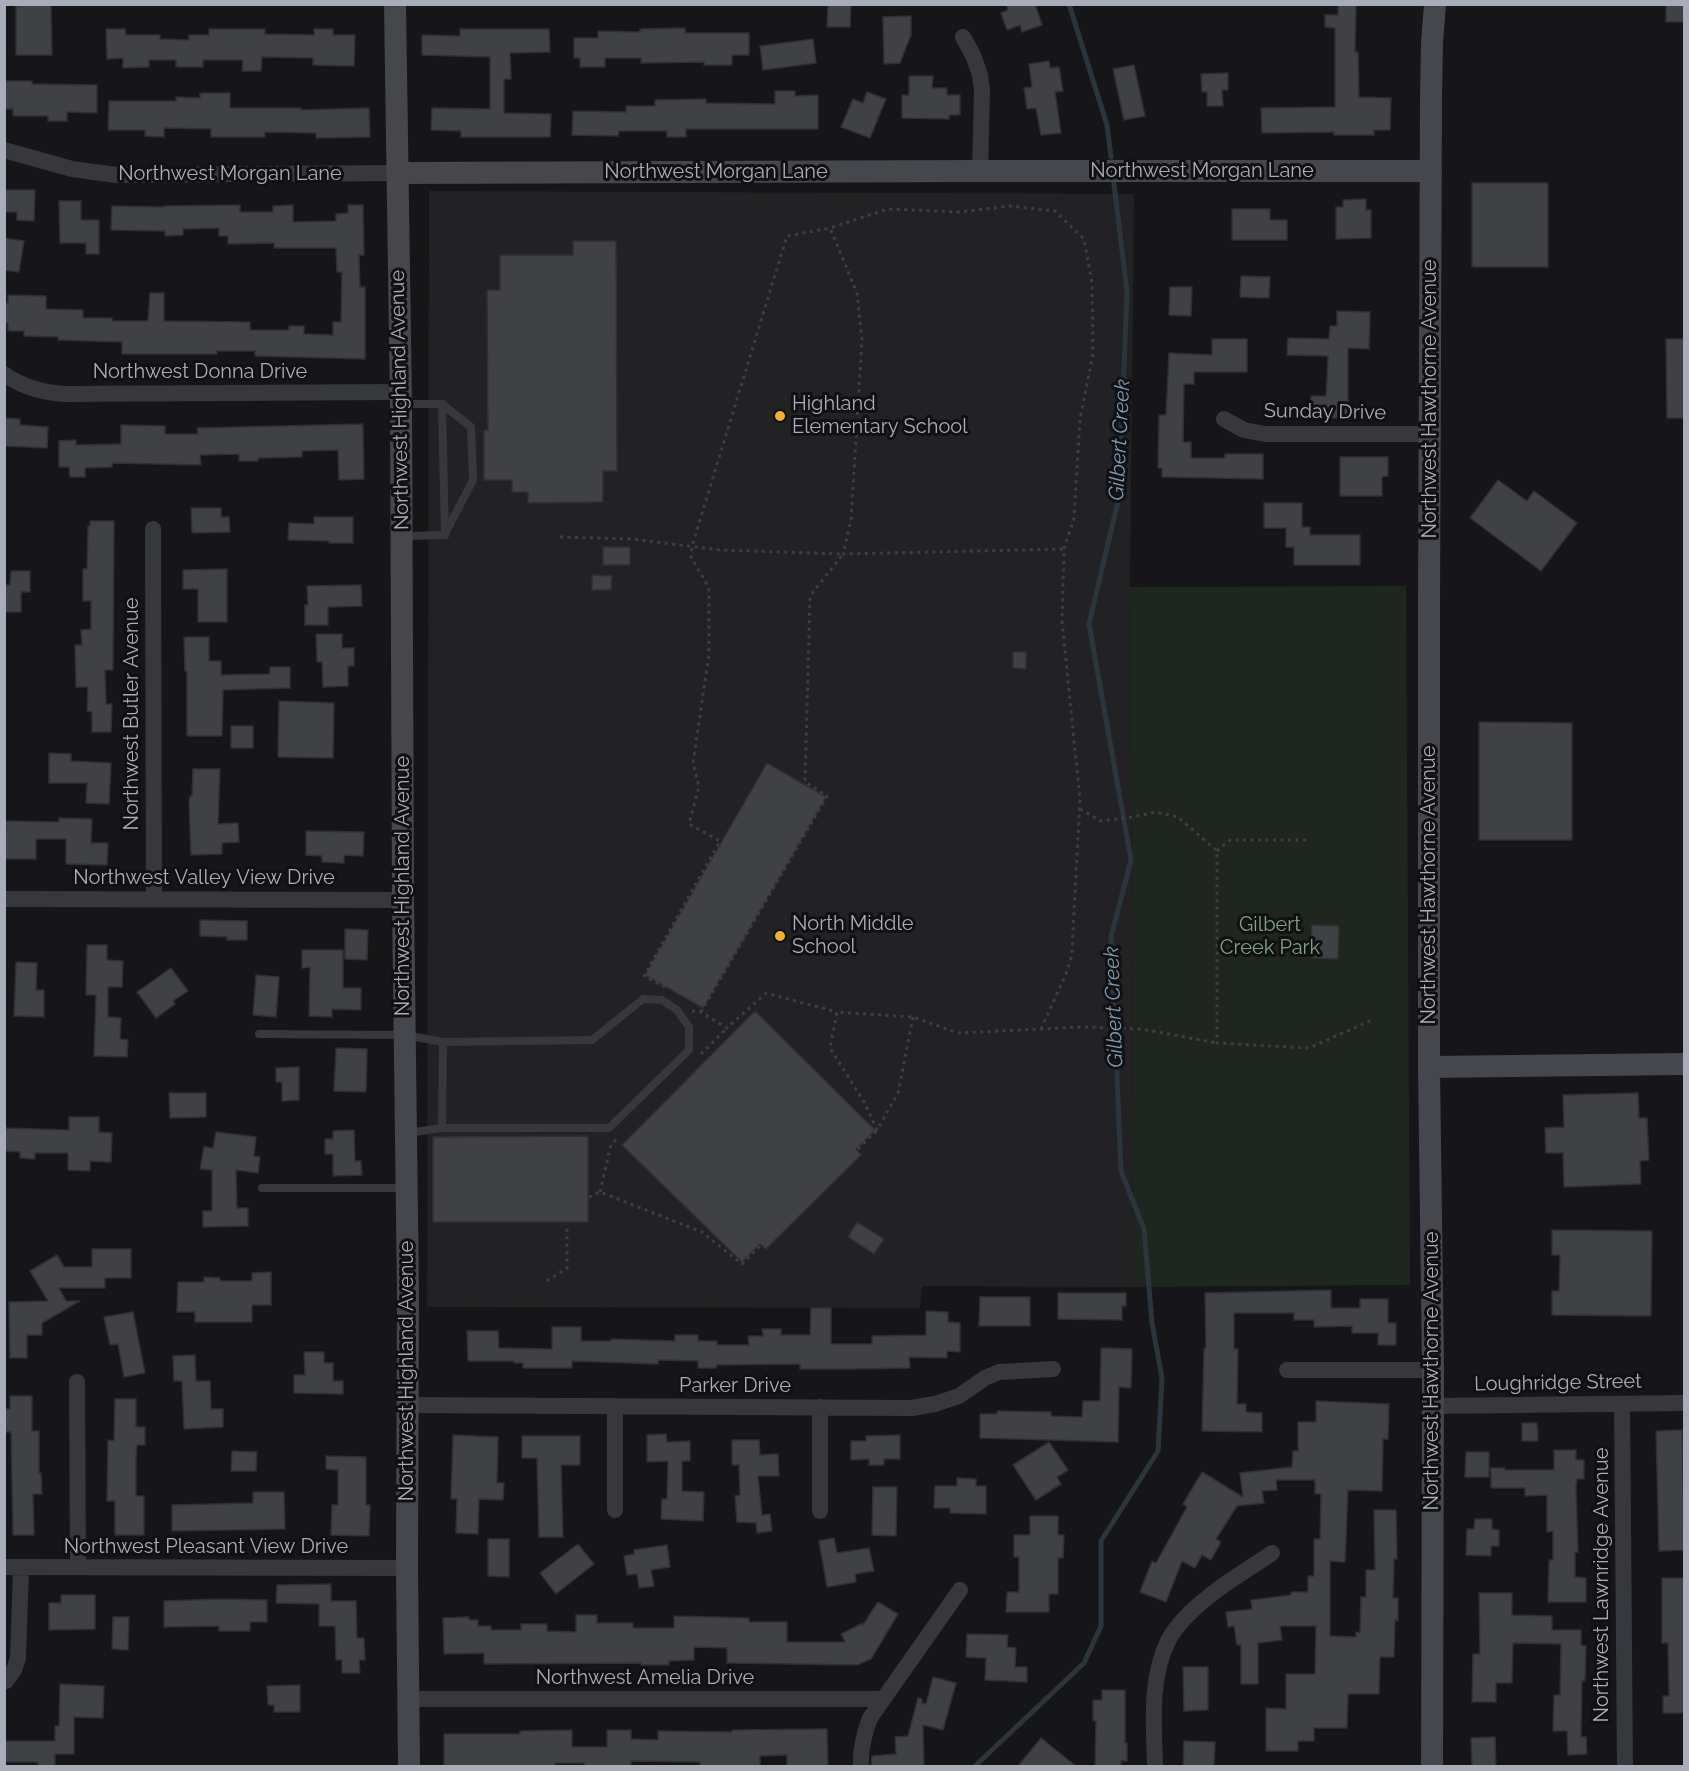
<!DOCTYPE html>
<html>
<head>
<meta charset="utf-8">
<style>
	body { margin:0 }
	#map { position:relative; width:1689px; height:1771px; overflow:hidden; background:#161618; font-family:Raleway,sans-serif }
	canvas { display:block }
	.frame { position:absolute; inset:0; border:6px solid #a8adb8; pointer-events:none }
</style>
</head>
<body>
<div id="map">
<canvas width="1689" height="1771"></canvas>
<div class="frame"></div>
</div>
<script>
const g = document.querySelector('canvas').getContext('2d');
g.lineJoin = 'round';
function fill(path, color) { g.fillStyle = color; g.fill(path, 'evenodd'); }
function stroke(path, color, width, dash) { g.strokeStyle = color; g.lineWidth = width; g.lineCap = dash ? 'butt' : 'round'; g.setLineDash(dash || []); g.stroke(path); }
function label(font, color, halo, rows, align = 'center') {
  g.font = font + ' Raleway,sans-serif'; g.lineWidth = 6; g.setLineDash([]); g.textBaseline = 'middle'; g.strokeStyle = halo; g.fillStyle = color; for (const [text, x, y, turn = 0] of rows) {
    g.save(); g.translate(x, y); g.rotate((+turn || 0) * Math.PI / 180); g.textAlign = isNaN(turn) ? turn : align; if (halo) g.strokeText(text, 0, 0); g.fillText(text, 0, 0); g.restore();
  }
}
fill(new Path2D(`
	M429 191 1134 194 1130 587 1134 1287 922 1286 920 1308 427 1307Z`), '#222225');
fill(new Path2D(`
	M1406 586 1410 1285 1134 1287 1130 587Z`), '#1e261f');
stroke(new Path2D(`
	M1069 4 1107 125 1111 157
	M975 1766 1084 1663 1101 1626V1541L1158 1451 1162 1378 1152 1323 1144 1229 1121 1171 1111 937 1131 860 1089 624 1119 497 1127 291 1114 184`), '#2c353c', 5);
const building = new Path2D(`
	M16 4H51L52 55H16Z
	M828 4H851L850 27H827Z
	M1006 4H1035L1042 25 1022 32 1020 25 1007 30 1001 13 1008 10Z
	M1338 4H1356L1355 52H1358L1359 97 1391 98 1390 130H1374V135H1334V132L1262 133 1261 108 1335 107V28L1325 27V15H1338Z
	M1666 4H1684V22H1666Z
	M911 16V35L900 63 884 64 883 17Z
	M685 28V33H749V55H732V65H704V62L641 63V58H605V67H580V58H574V38H598V31L640 32V29Z
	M106 29H125L126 35H160V39L189 40V35H209V29H265V34L314 35V29H333V35H355L354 66 313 65V58L262 57 261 71H242L243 60H203V67H176V60H149V67L123 68V58L107 59Z
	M460 29H549L550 52 510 53 511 79H504V113L551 114 550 137H461V131L431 130 432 108 490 109V57L422 55V35L460 36Z
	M813 39 816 63 763 70 760 46Z
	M1049 61 1050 68 1059 67 1063 91 1055 92 1061 133 1041 135 1036 108 1027 109 1024 88 1032 87 1029 64Z
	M1134 65 1145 116 1124 120 1113 69Z
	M1228 73V90H1222L1223 106H1207V92H1202L1201 74Z
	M909 76H933L932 88H947V95H960V115H949V119L902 118V95H909Z
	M4 81H32V84L97 85V113L67 112V121H48V116H13V109H4Z
	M775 91H795V96L818 95V129H686V137H667V131H619L618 136 572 135 573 111 626 112V106H655V100L706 99V103L775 104Z
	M867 92 886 99 870 138 841 127 853 99 863 103Z
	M200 93H230V108H301V110L369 108 370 137 316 138V133L265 132V137H211V129L164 128V137L145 136V130H108L109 101H176V97L200 98Z
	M1472 183H1548V267H1472Z
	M4 190H35L34 221 17 220V212H4Z
	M1366 199V210H1371V238L1336 239V207H1343V200Z
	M59 201H81V220H99V254H86V243H60Z
	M240 205V212H273V206L293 205V222L336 221V214L348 213V205H363L364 255H359L360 287H365V359L255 356V351H217V354H122V342L58 340V337L24 336V331H8V323H4V303H8V295L46 296V309L83 310V318H112V321H148L150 293H164V321L250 322V330H289V326H304V334L333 335V322H341L342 272H337L336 248H274V243L228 244V236H219V228L183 229V235L165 236V231L111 230 112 206 164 207V206Z
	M1232 209H1270V220H1287V240H1232Z
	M4 238 24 241 19 272 4 270Z
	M573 241H616L617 471H603V502L528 503V492H512V480H484V430H488L487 290H500V255H573Z
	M1241 276 1270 277 1269 298 1240 297Z
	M1170 287H1192L1191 316 1169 315Z
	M1337 311 1370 312 1369 349 1348 348V418H1311V396H1326L1328 356 1287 355 1288 338 1329 339 1330 326H1337Z
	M1212 339H1247V372H1194V384H1184L1183 442H1191V458H1225V454H1263V479L1162 477V468H1158L1159 415H1166L1169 353 1212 355Z
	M1666 339H1684V418H1667Z
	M4 418 20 419V425L48 427 47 448 4 446Z
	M363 424 364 479 339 480 338 450 302 451V457L258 458V461H239V454L200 455 201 465 112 463V467L85 468V477H70L69 467H59V441L76 440V445L121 444V425L165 426V434H198L197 428Z
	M1340 457H1388V476L1382 477V496H1340Z
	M1498 480 1527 501 1534 491 1577 523 1541 571 1470 518Z
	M1264 503H1302V527H1310V535H1360V565H1294V547H1286V528H1264Z
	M191 508H221V517H229L230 532 192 533Z
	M314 517H353V543H329V541L288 540 289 523 314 524Z
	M90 521H114L113 670H105L106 704H112L111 732H92V712L87 711 88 687H76L75 645H82L81 630 91 629V601H83V569H87L88 526H90Z
	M603 547H630V565H603Z
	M227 569V622H198V589H183V570Z
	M11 571H30V592H21V612H4V585H10Z
	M592 575 612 576 611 590H592Z
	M361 585 362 606 328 607V625H305V605H308L307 586Z
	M316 634H342V648H354V666H348V686L323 687 322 662H317Z
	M184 637H209V661H221V675L270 674V667H290V688L223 690 222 736H187V671H185Z
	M1013 652H1026V669L1013 668Z
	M279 701 334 703 333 758 278 757Z
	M1479 722 1572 723V840H1479Z
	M231 726H253V748H231Z
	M49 753 71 754V761L111 763 109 804 86 803 87 783H49Z
	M767 763 826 797 703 1008 645 975Z
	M193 769H220L218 824 238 823 239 842 222 843V854L191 855 189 803 190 796H192Z
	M59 818 92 819 91 843H108L107 865 66 864V839H36V859H4L6 821 59 822Z
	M306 831 364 832 363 856 344 855V863L322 862V856L306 855Z
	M200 920 247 921V940H227V937L200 936Z
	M1312 925 1339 926 1338 959 1311 958Z
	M345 929 368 930 367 960 345 959Z
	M87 945H107V960L123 961 122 987H108V1017L121 1018 120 1039 128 1040 127 1057 94 1056 96 995H86Z
	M302 950H343V988H361V1010L332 1009V1017L309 1016 310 967 302 968Z
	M16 962 37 963 36 990H44V1017L14 1016Z
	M171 968 188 991 173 1001 175 1004 156 1018 137 992Z
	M256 975 279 977 276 1017 253 1015Z
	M755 1011 875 1130 856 1149 861 1155 766 1249 760 1244 742 1262 622 1145Z
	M336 1048 367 1049 366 1092 334 1091Z
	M299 1067V1100L282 1101V1082H276V1068Z
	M169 1093H206V1117L170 1118Z
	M1638 1093 1639 1118H1647L1649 1160 1640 1161 1641 1184 1564 1187 1563 1153H1546L1545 1128 1564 1127 1563 1095Z
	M69 1117H99V1132L112 1133 111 1162 90 1161V1171L68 1170V1153H35V1159L20 1158V1152L4 1151V1128L69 1130Z
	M354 1130 355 1161H361L362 1175 333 1176V1154H325V1139H333V1131Z
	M216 1132 256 1137 254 1156 260 1157 258 1173 236 1170 237 1208H248V1226L203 1227V1211H212V1170L200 1169 204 1147 213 1148Z
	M588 1136V1222H433V1137Z
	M857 1222 884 1239 874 1254 848 1237Z
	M1552 1230 1652 1231 1651 1316 1552 1315V1291H1559L1560 1255H1552Z
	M92 1249H131V1278H105V1288H59L66 1301H80L42 1323V1335H27V1358H10L9 1302 48 1301 30 1271 57 1255 64 1267H92Z
	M271 1272V1305H252V1322H195V1312H177L178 1282H204V1277L220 1278V1281H252V1273Z
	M1331 1290V1308H1360V1299H1388V1323H1396V1345H1378V1333H1352V1326L1314 1327V1320H1294V1313H1234V1349H1238L1237 1404H1246V1412L1262 1413V1432L1202 1431 1204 1348H1206L1205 1293Z
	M1058 1293H1126V1306H1122V1320L1058 1319Z
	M980 1297H1030V1326H979Z
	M811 1308H831V1344H872V1336L926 1335V1311L948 1312V1322L960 1323V1352L947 1351V1358L909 1357 910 1368 853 1369H800V1364L717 1365 716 1368H698V1361L658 1360V1364L572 1361V1368H523V1363H514V1361H468L467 1331H498L499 1348 552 1349V1327H581V1341H611V1339L675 1341V1335H698V1341H717V1345H749L748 1336H763L762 1329H781V1335H810Z
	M133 1312 145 1373 124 1377 118 1344 110 1345 104 1317Z
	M1101 1348 1132 1349 1131 1388 1119 1387 1118 1442 980 1438V1414H997V1411L1051 1412V1416L1082 1417 1083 1401H1100Z
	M304 1352H324V1363H333V1381H343V1394L294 1393V1375H305Z
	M195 1355 196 1381H210L211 1409H223V1427L184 1429 182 1381H174L173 1356Z
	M10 1396H32V1431H39V1473H41L42 1494H33L34 1535H13L11 1432H4V1409H10Z
	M115 1399H136V1427H145V1445H137L136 1461V1496H144V1535H115V1501H107L108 1440 114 1441Z
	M1316 1401 1389 1404 1388 1439H1383L1382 1491 1348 1490 1345 1562 1330 1561V1636L1356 1637V1632L1360 1633 1361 1597H1366V1570H1375L1374 1510H1396L1397 1559H1394L1393 1598H1398V1621L1395 1620 1394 1657H1380L1379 1694H1348L1347 1728H1314V1741H1298V1751H1266V1708L1286 1709V1674H1315L1316 1626H1280L1282 1640 1258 1643V1684H1241V1645H1237L1234 1626 1228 1627 1226 1612 1252 1609 1251 1600 1291 1595V1592H1308V1576H1314V1539H1320L1321 1494H1315V1480H1276L1277 1490 1262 1491 1264 1503 1237 1506 1216 1539 1221 1542 1211 1560 1202 1555 1195 1568 1182 1561 1166 1602 1140 1592 1152 1561 1156 1563 1187 1507 1183 1504 1202 1472 1243 1497 1240 1473 1292 1467 1293 1451H1298V1422H1316Z
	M1522 1423H1537L1538 1441H1522Z
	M1682 1430 1684 1550 1659 1551 1656 1431Z
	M666 1434 667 1442 690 1441V1461H682V1491L704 1492 703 1521 661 1519 662 1499H667L668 1461 647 1462V1435Z
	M453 1435 498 1437 497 1483H504L503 1500 479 1499 478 1534 456 1533 457 1499H451Z
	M900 1435V1459H884V1465H869V1459L851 1460V1441H866V1436Z
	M522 1436H580V1465H561L563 1537H539L537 1458H522Z
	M732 1440H759L760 1455 778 1454 779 1476H758L762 1515 770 1514 772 1531 757 1533 756 1523 737 1522 735 1496 740 1495 739 1465H732Z
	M1049 1442 1068 1470 1057 1477 1061 1484 1036 1500 1013 1465Z
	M1554 1450H1576V1460H1584V1479H1577L1576 1487 1578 1552H1575V1577L1586 1578V1602H1548L1549 1560H1553V1531L1547 1532V1495L1525 1496V1488H1491V1468H1505V1470H1554Z
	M232 1451 257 1452 256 1471H231Z
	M1466 1452H1489V1477H1465Z
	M326 1456 366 1457V1505H370L369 1536 331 1535 332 1505H338V1470L326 1469Z
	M957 1478 976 1479V1486H986V1514L950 1513V1508H934L935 1486H957Z
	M873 1487H897L896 1536 872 1535Z
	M253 1492H284L285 1529 172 1531V1505L253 1503Z
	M1030 1516H1058V1535H1064L1063 1558H1058V1594H1049V1612H1006L1007 1592H1019V1557H1014V1535H1030Z
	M1475 1519H1492V1529L1499 1530V1546H1491V1556L1466 1555 1467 1529H1474Z
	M834 1538 837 1553 869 1548 874 1571 855 1574 856 1582 827 1587 819 1541Z
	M488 1539H509V1577L488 1576Z
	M578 1544 594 1564 556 1594 540 1573Z
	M667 1545 670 1567 651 1570 654 1586 639 1588 637 1574 627 1575 624 1556 634 1554V1550Z
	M1662 1578H1684V1713H1663V1696H1669L1668 1643H1662Z
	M331 1584V1601H356L357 1638H364L365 1660H359L360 1673H342V1660H336L335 1626H319V1604L276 1603 277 1585Z
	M1479 1593H1512V1615L1552 1616V1630H1581V1645L1586 1646 1585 1681H1582L1581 1737H1586L1587 1754 1568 1755 1567 1731H1553L1554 1695H1560L1561 1644 1513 1643 1512 1683H1496V1702H1472L1473 1654H1480Z
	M61 1595H95V1629L49 1630V1603H61Z
	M220 1599 267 1600V1622H250V1631H219V1626L164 1627V1601Z
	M878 1602 898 1614 871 1659 857 1665 727 1663V1648L694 1647V1660L669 1661V1665H641V1663L484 1664V1653L444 1654 443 1618 469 1617V1620H478V1626H491V1630H521V1624H547V1631L576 1632V1615H597V1623H633V1628H674V1616L749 1618V1622H787V1642H845L841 1634 863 1623V1625Z
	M113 1617H129L128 1650 112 1649Z
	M967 1634 1008 1635 1007 1647 1016 1648 1015 1667H1027V1682L985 1680 986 1658 966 1657Z
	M1183 1667H1208V1710L1184 1711Z
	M933 1677 956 1683 943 1730 923 1725 924 1767H871L872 1756 896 1754 895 1737 908 1736 918 1698 922 1699V1703L926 1704Z
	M60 1684 104 1686 103 1718 74 1717V1754H55V1767H38V1762H4V1741H55V1726H59Z
	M300 1685V1712H274V1705H268L267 1686Z
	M1102 1690H1125V1743H1127V1761H1121V1767H1095L1096 1721H1093V1700H1102Z
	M827 1729 828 1767H787V1755L760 1756V1767H700V1762L631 1761V1766L584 1767V1763H555V1767H444V1734H520V1731L572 1730V1747H607V1730H631V1739L658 1740V1731L732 1732V1730Z
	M1495 1737 1496 1767H1472L1471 1738Z
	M1041 1738 1077 1767H1017Z
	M1184 1741 1215 1742 1214 1767H1183Z`);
fill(building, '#404145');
stroke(building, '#303034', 1.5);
stroke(new Path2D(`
	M560 537 632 539 720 550 843 554
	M1080 809 1101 821 1127 818 1156 812 1178 817 1217 851V1043L1309 1048 1372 1020
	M1217 851 1230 840H1310
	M665 987 644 976 720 841 689 824 699 787 693 763 709 654V588L691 557 692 546 787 236 830 228
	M692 1011 701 1012 727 1028 766 993 837 1012
	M701 1012 827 796 805 782 810 596 843 554
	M913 1017 898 1093 877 1130 864 1102 830 1048 837 1012 913 1017 958 1033 1083 1027 1141 1029 1217 1043
	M1041 1029 1066 974 1072 954 1074 910 1080 800 1062 621 1064 549 1074 518 1080 419 1093 354 1092 283 1084 239 1055 211 1009 206 961 212 888 209 830 228 857 293 862 340 851 520 843 554 1064 549
	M701 1054 727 1028
	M858 1149 877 1130
	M600 1192 611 1144 618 1138
	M589 1197 600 1192 702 1232 742 1264 760 1246
	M547 1281 567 1268V1224`), '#3d3f44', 3, [3, 4.5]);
stroke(new Path2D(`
	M442 404 471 427 473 480 446 532
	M402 536 445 535 442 404H402
	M259 1034 405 1035 443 1042 442 1128 408 1133
	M442 1128H609L689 1050V1027L677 1010 662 1000 643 999 592 1040 443 1042
	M262 1188H406`), '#37383d', 8);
stroke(new Path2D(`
	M963 37 973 55 980 75 982 90 980 171
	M4 150 72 169 116 175 397 173
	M4 374C23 387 41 392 63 394L400 392
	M1224 419 1244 430 1265 434H1429
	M153 529 154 899
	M4 899 403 900
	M1287 1370H1433
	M77 1382 78 1567
	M1622 1404 1625 1766
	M408 1405 912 1408 935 1404 959 1396 985 1378 999 1372 1053 1369
	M1432 1406 1684 1403
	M615 1510V1406
	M820 1511V1407
	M4 1567 407 1568
	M6 1681 14 1670 18 1658 21 1568
	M409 1699H882
	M861 1766C860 1749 864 1734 870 1718L960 1590
	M1155 1766C1154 1724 1149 1678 1169 1639 1178 1623 1193 1609 1207 1598 1225 1582 1251 1568 1272 1553`), '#37383d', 16);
stroke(new Path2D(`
	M395 4 401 404 403 900 408 1294 407 1568 409 1766
	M397 173 980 171H1431
	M1429 1067 1684 1064
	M1432 1766 1433 1370 1429 1067V609L1431 98 1432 43 1435 4`), '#45474d', 22);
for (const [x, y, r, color] of [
	[780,416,6,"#f2b134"],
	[780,936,6,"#f2b134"]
]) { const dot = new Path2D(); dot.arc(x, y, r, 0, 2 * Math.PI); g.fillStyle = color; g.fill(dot); stroke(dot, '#111113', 2); }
label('20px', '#a8adb8', '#111113', [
	["Northwest Morgan Lane",1202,171],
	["Northwest Morgan Lane",716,172],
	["Northwest Morgan Lane",230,174],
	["Northwest Donna Drive",200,372],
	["Northwest Hawthorne Avenue",1430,399,-90],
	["Northwest Highland Avenue",400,400,-91],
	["Sunday Drive",1325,412,1],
	["Northwest Butler Avenue",132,714,-90],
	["Northwest Valley View Drive",204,878],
	["Northwest Hawthorne Avenue",1429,885,-90],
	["Northwest Highland Avenue",403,886,-90],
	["Northwest Highland Avenue",407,1371,-90],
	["Northwest Hawthorne Avenue",1432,1371,-90],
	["Loughridge Street",1558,1383,-1],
	["Parker Drive",735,1386],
	["Northwest Pleasant View Drive",206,1547],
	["Northwest Lawnridge Avenue",1602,1585,-90],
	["Northwest Amelia Drive",645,1678]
]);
label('20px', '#a8adb8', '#111113', [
	["Highland",792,404],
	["Elementary School",792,427],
	["North Middle",792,924],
	["School",792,947]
], 'left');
label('20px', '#7fa381', '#111113', [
	["Gilbert",1270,925],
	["Creek Park",1270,948]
]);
label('italic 21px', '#7f9bb3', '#111113', [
	["Gilbert Creek",1120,440,-87],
	["Gilbert Creek",1114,1007,-92]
]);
</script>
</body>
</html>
